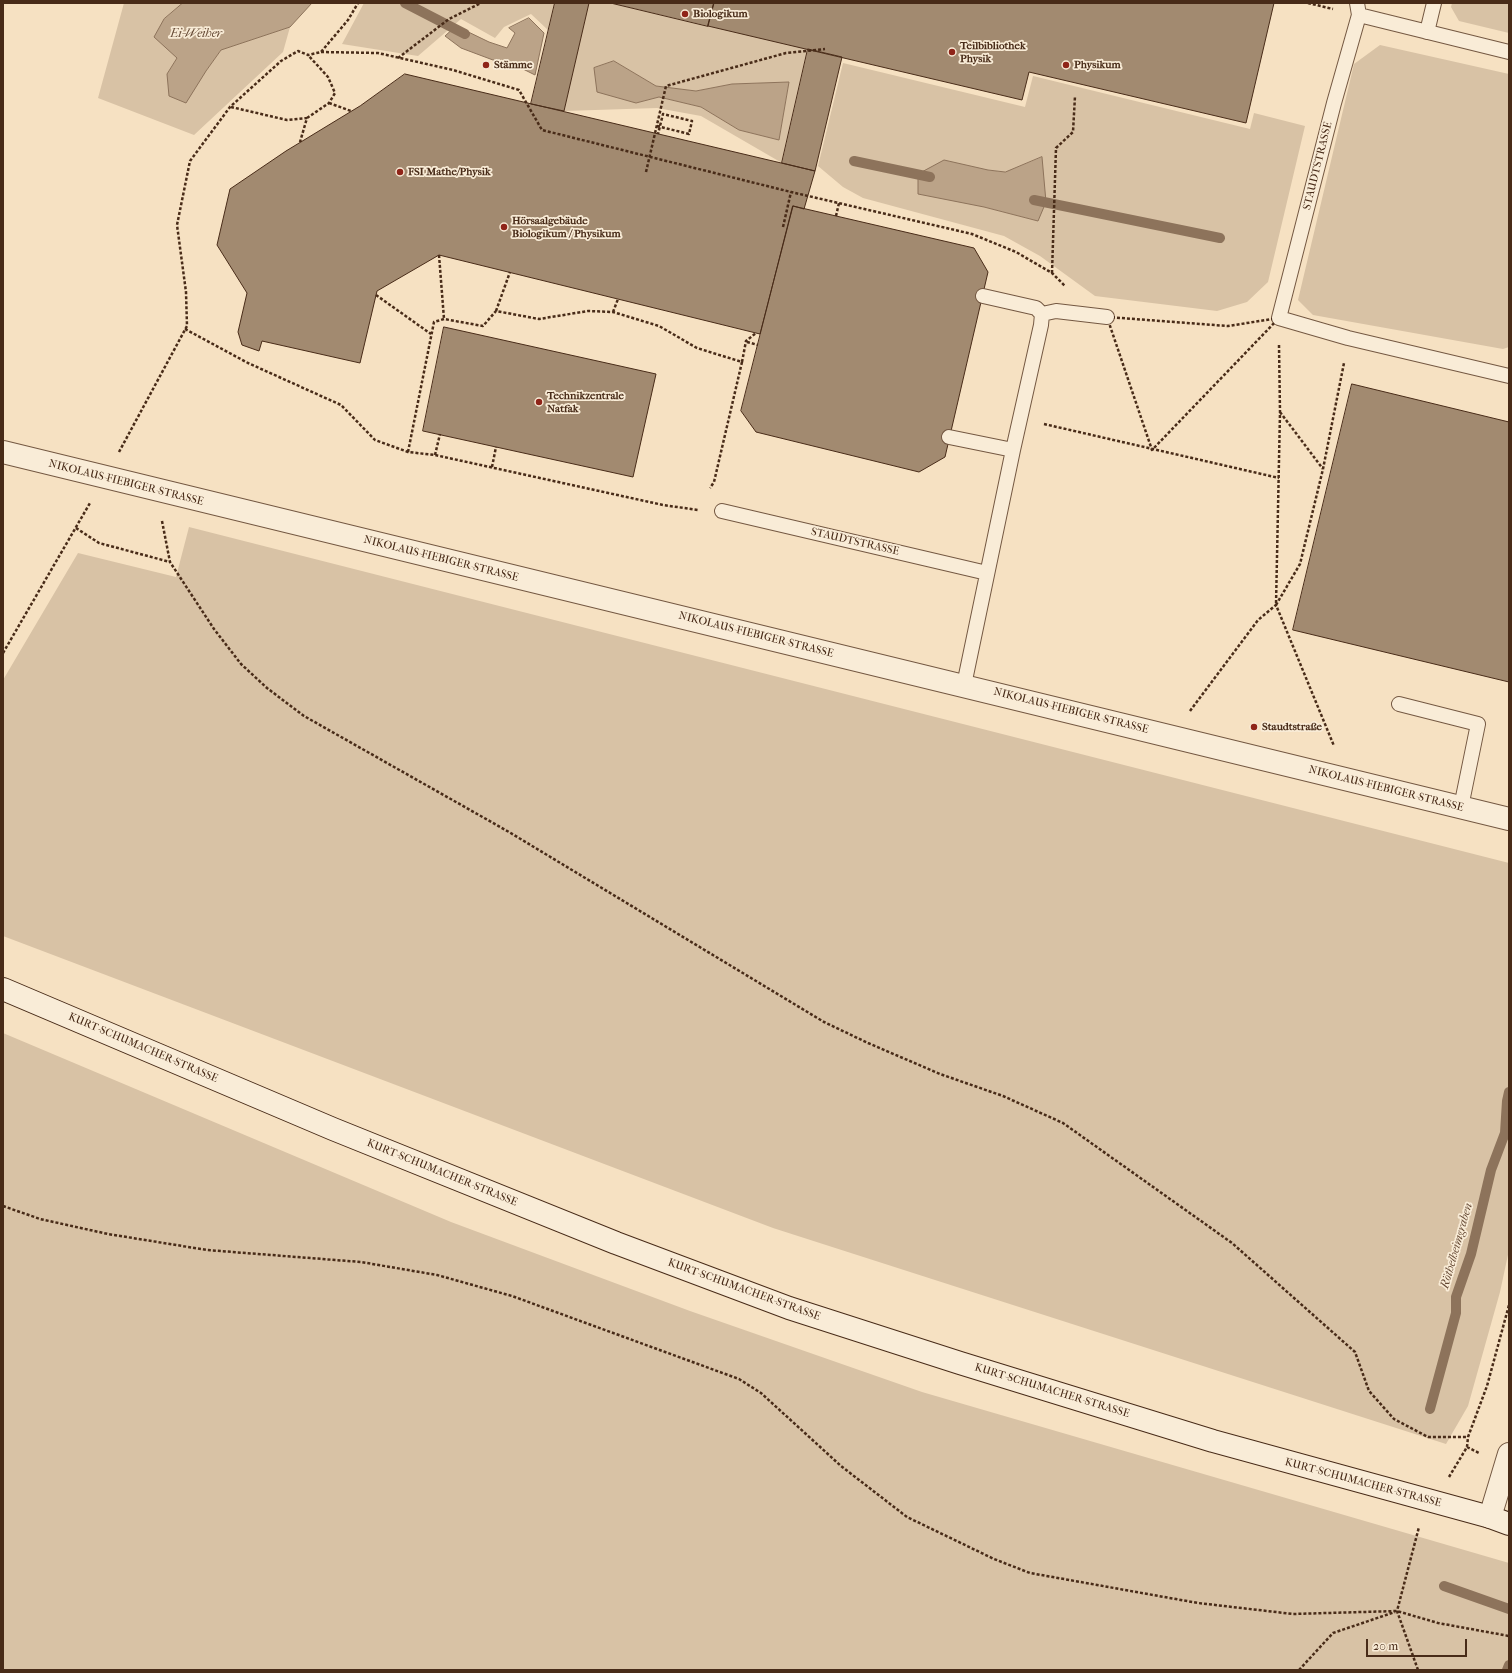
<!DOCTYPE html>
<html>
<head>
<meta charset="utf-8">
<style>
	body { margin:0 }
	#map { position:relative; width:1512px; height:1673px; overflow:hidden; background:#f6e1c2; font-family:"IM FELL French Canon",serif }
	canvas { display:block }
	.frame { position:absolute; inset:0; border:4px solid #482b18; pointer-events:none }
	.scale { position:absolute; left:1366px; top:1639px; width:101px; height:18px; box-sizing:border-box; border:2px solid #482b18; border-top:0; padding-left:5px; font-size:12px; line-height:14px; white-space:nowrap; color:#482b18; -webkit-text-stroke:3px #f9ecd7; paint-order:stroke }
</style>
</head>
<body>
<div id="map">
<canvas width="1512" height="1673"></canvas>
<div class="frame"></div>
<div class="scale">20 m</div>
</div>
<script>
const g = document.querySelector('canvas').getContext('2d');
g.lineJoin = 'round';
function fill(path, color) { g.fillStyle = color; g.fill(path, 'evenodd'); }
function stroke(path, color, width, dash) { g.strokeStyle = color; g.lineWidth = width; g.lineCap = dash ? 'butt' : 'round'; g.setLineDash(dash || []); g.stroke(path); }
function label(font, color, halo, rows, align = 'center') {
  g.font = font + ' "IM FELL French Canon",serif'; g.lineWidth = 3.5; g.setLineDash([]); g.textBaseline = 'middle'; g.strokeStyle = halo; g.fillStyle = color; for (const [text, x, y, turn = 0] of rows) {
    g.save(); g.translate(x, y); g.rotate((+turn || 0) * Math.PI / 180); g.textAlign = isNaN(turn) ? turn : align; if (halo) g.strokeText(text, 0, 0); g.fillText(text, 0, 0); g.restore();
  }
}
fill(new Path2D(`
	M124 3 184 4 164 19 177 58 167 74 206 71 221 50 290 27 283 52 194 135 98 98Z
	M364 3H555L549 31 531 14 504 27 495 38 461 19 418 56 342 44Z
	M589 3H611L808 49 782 163 701 116 657 108 564 111ZM614 61 656 86 696 91 732 84 789 82 779 140 739 130 701 107 659 97 636 103Z
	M1452 3H1509V33L1459 21 1451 7Z
	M1380 45 1509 74V347L1503 349 1313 315 1298 300 1354 64Z
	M843 63 1025 107 1033 76 1250 129 1254 113 1305 126 1268 282 1247 302 1217 311 1095 296 1040 256 1004 236 863 198 843 187 818 166ZM1042 157 1038 221 984 207 988 170 1006 172Z
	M189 527 1509 863V1250L1500 1292 1468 1406 1446 1444 773 1228 3 936V680L78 553 176 577Z
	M3 1033 451 1222 690 1311 922 1392 1509 1563V1670H3Z`), '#d8c2a5');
const water = new Path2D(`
	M183 3H312L290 27 221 50 206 71 186 103 169 96 167 74 177 58 154 37 164 19Z
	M529 18 544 33 535 75 515 65 493 60 461 48 445 36 456 26 489 42 507 48 515 33 509 28Z
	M614 61 656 86 696 91 732 84 789 82 779 140 739 130 701 107 659 97 636 103 597 92 594 68Z
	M1042 157 1046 202 1038 221 984 207 918 194V174L944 160 988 170 1005 172Z`);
fill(water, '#bba388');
stroke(water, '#8d735b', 1);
stroke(new Path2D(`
	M405 3 465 34
	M854 161 930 177
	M1034 200 1220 238
	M1430 1409 1456 1313V1297L1471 1254 1491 1170 1505 1133 1507 1101 1509 1092
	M1444 1586 1509 1609
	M1507 1670 1509 1665`), '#8d735b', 10);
const building = new Path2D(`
	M555 3H589L564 111 531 104Z
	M611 3H714L708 26Z
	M714 3H1274L1246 123 1029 72 1022 100 708 26Z
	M808 49 842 57 815 171 782 163Z
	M405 74 815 171 804 209 793 206 760 334 439 255 377 291 360 363 262 341 259 351 242 345 238 332 247 293 217 245 230 189 286 151 360 106Z
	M793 206 974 248 988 272 945 457 919 472 756 432 741 411Z
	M444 327 656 374 633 477 423 431Z
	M1352 384 1509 422V682L1293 630Z`);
fill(building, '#a28a70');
stroke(building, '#482b18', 1);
const service = new Path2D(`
	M1357 3 1359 15 1334 103 1279 318 1348 338 1509 376
	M1359 15 1509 52
	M1427 32 1434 3
	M1042 314 1056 311 1107 317
	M949 437 1013 450
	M722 511 987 573
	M964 685 1013 450 1041 325 1042 314 1036 308 983 296
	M1399 704 1478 724 1461 807`);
const minor = new Path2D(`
	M3 452 1509 819
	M1490 1517 1509 1454`);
const secondary = new Path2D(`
	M3 989 333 1129 616 1243 789 1308 960 1363 1213 1441 1490 1517 1509 1524`);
stroke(service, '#745842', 16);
stroke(minor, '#745842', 24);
stroke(secondary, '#482b18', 24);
stroke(new Path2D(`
	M1308 3 1333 9
	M321 52 378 53 453 70 519 90 542 130 791 192 972 234 1016 252 1052 273 1065 286
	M398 58 449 19 481 3
	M329 103 351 111
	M231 107 287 120 307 118 300 142
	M307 118 329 103 335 93 328 77 308 55
	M657 126 689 134 692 121 663 114 658 134
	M646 172 666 86 786 53 825 49
	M836 216 839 203
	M783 227 791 192
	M439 255 444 319
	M1052 273 1056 148 1073 132 1075 96
	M376 295 431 334
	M496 311 510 272
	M613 312 618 299
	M1107 317 1228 326 1279 318 1152 450Z
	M185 329 248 363 341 405 375 440 408 452 435 455 663 505 698 510
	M747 342 758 345
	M1279 345 1280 412 1276 605 1300 564 1323 469 1344 363
	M742 362 746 341 756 333
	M1280 412 1323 469
	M1044 424 1279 478
	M119 452 187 326 186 292 177 225 190 161 230 107 281 61 298 51 308 55 321 52 348 20 358 3
	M408 452 434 322 444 319 483 326 496 311 539 319 588 311 613 312 659 326 697 348 742 362 714 482 710 488
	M435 455 440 434
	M492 467 496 447
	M162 521 170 562 214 629 241 664 267 688 304 716 509 832 824 1022 868 1043 940 1074 1003 1096 1063 1123 1232 1243 1355 1352 1369 1391 1394 1419 1428 1437H1468
	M76 528 99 543 170 562
	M3 653 90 503
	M1190 711 1258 620 1276 605 1334 746
	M3 1206 40 1219 108 1234 207 1250 361 1262 437 1275 512 1296 739 1379 761 1393 841 1466 907 1517 994 1559 1030 1573 1198 1603 1293 1614 1397 1611 1438 1623 1509 1636
	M1467 1447 1479 1453
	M1449 1477 1467 1447 1468 1437 1487 1386 1509 1305
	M1299 1670 1333 1633 1395 1612
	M1418 1670 1397 1611 1419 1527`), '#482b18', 2.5, [3, 2]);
stroke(service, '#f9ecd7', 14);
stroke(minor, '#f9ecd7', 22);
stroke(secondary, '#f9ecd7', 22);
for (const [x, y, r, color] of [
	[685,14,4,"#8f2418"],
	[952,52,4,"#8f2418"],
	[486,65,4,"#8f2418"],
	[1066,65,4,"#8f2418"],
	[400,172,4,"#8f2418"],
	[504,227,4,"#8f2418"],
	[539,402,4,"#8f2418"],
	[1254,727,4,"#8f2418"]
]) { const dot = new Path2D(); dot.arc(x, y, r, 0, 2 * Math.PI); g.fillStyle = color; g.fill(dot); stroke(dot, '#f9ecd7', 1.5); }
label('bold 11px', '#482b18', '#f9ecd7', [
	["Biologikum",693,14],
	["Teilbibliothek",960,46],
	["Physik",960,59],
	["Stämme",494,65],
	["Physikum",1074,65],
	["FSI Mathe/Physik",408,172],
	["Hörsaalgebäude",512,221],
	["Biologikum / Physikum",512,234],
	["Technikzentrale",547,396],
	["Natfak",547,409],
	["Staudtstraße",1262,727]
], 'left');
label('11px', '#482b18', '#f9ecd7', [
	["STAUDTSTRASSE",1318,166,-76],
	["NIKOLAUS-FIEBIGER-STRASSE",126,483,14],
	["STAUDTSTRASSE",855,542,13],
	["NIKOLAUS-FIEBIGER-STRASSE",441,559,14],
	["NIKOLAUS-FIEBIGER-STRASSE",756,635,14],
	["NIKOLAUS-FIEBIGER-STRASSE",1071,711,14],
	["NIKOLAUS-FIEBIGER-STRASSE",1386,789,14],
	["KURT-SCHUMACHER-STRASSE",143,1048,23],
	["KURT-SCHUMACHER-STRASSE",442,1173,22],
	["KURT-SCHUMACHER-STRASSE",744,1290,20],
	["KURT-SCHUMACHER-STRASSE",1052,1391,17],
	["KURT-SCHUMACHER-STRASSE",1363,1483,15]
]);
label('italic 12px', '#654934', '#f9ecd7', [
	["Ei-Weiher",196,34],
	["Röthelheimgraben",1457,1246,-74]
]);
</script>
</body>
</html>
